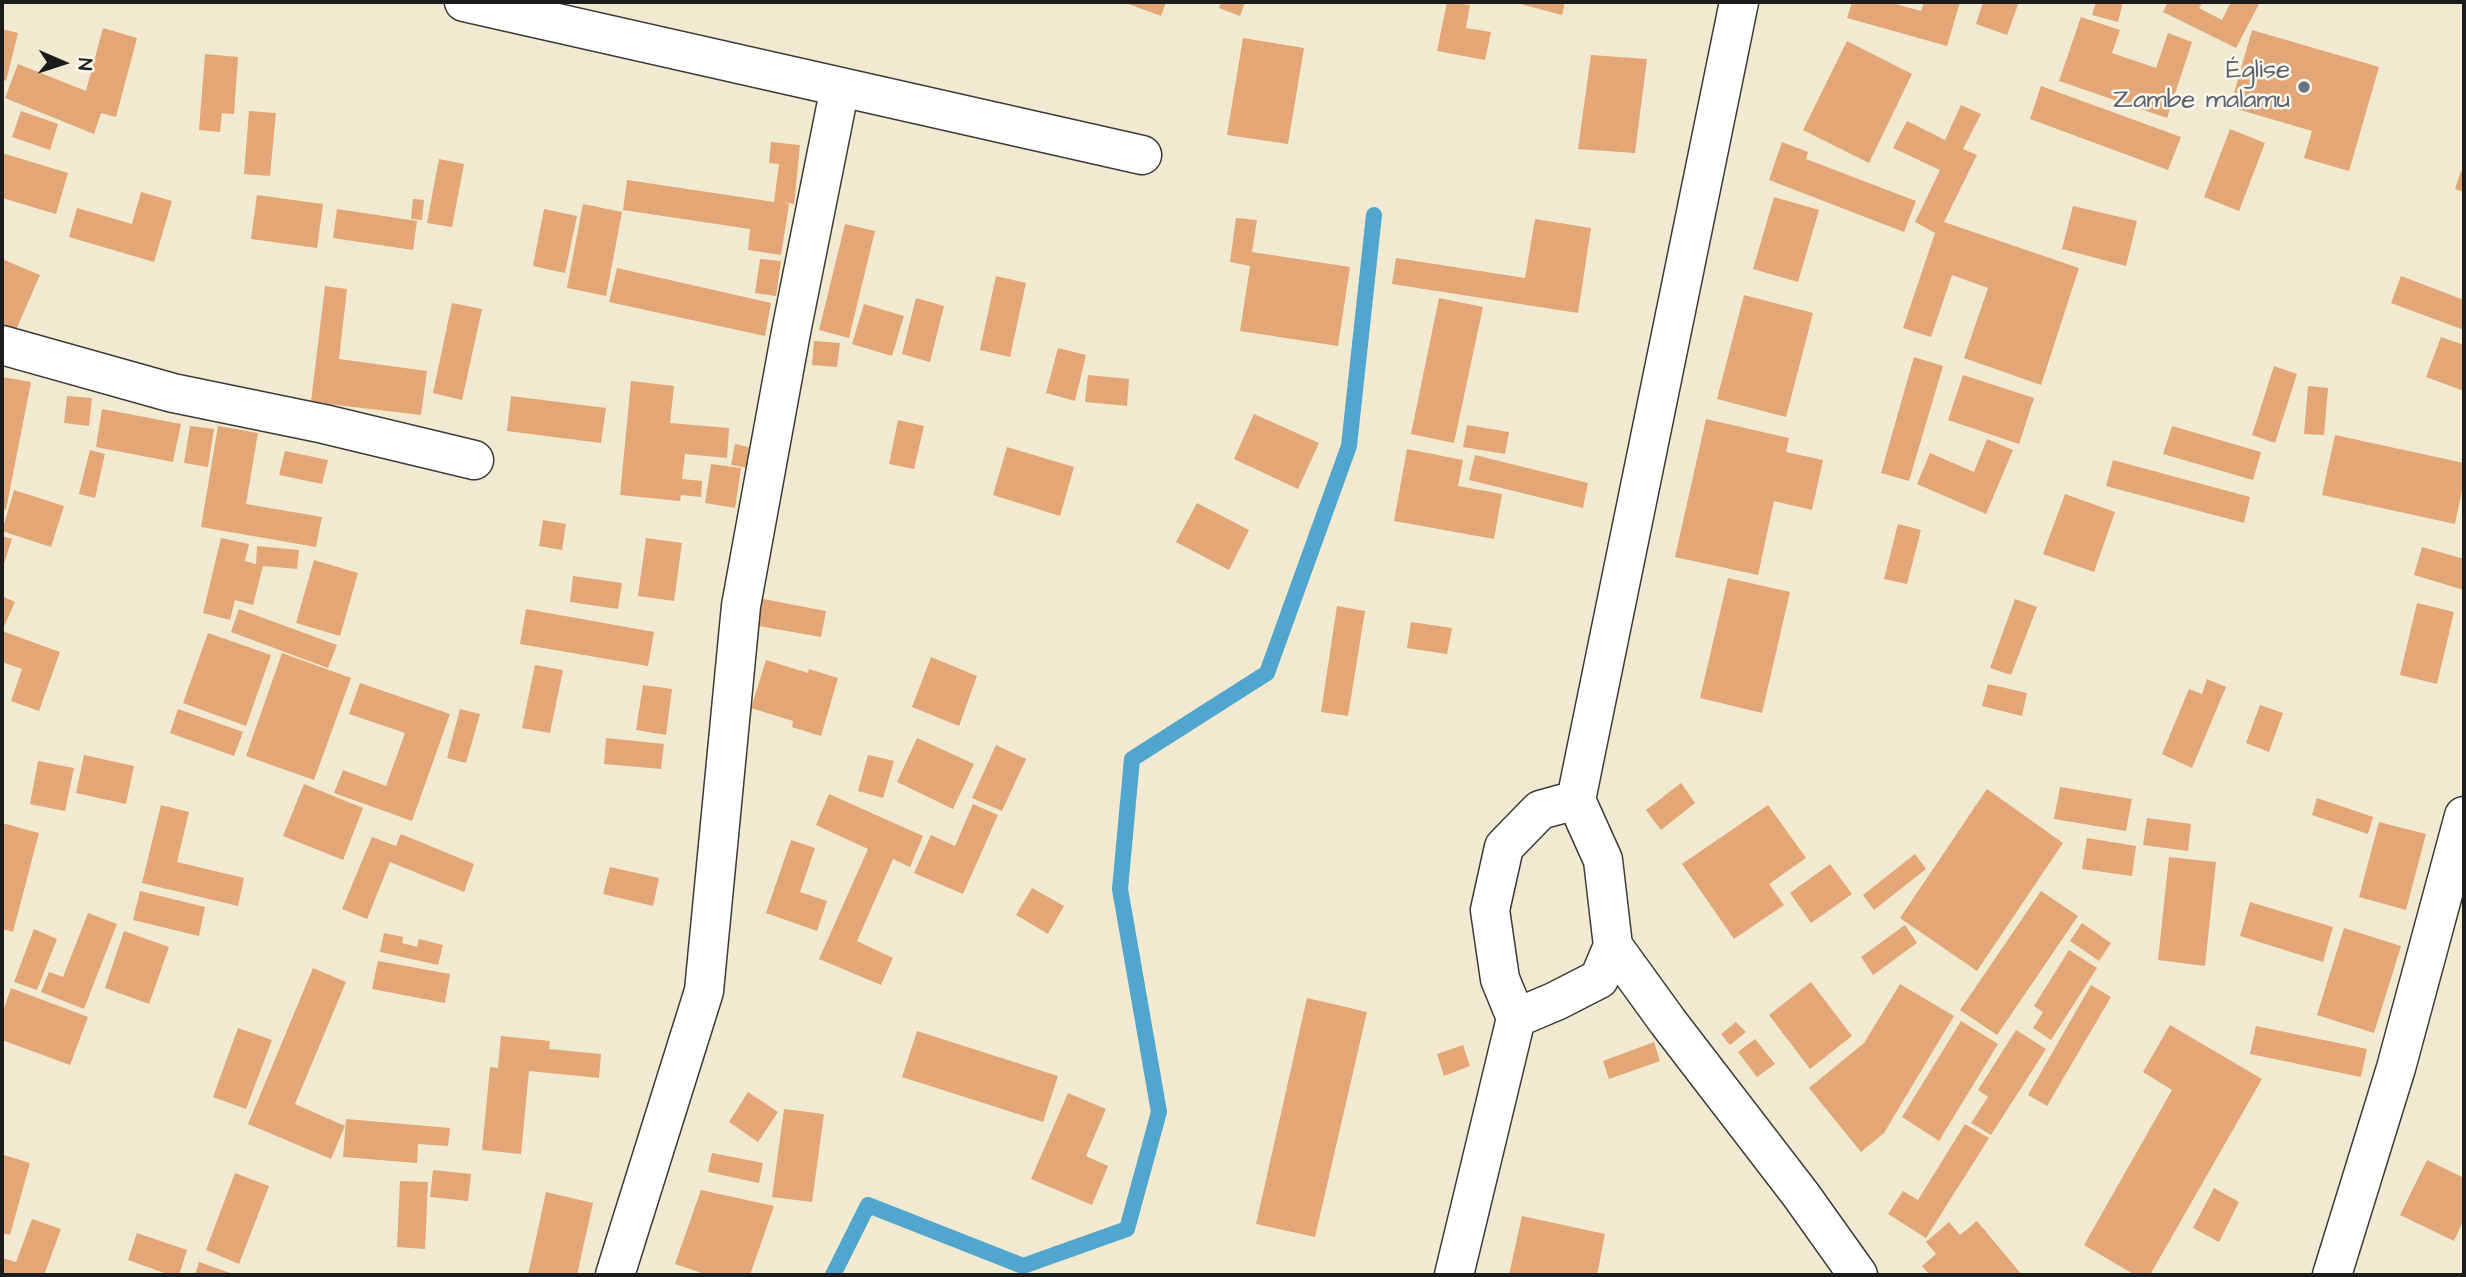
<!DOCTYPE html>
<html>
<head>
<meta charset="utf-8">
<style>
	body { margin:0 }
	#map { position:relative; width:2466px; height:1277px; overflow:hidden; background:#f1ead1; font-family:"Architects Daughter",sans-serif }
	canvas { display:block }
	.frame { position:absolute; inset:0; border:4px solid #1c1c1c; pointer-events:none }
	.north { position:absolute; left:28px; top:28px; width:70px; height:70px; -webkit-text-stroke:5px #fbf7ec; paint-order:stroke; rotate:93deg; font-size:19px; font-weight:700; line-height:28px; text-align:center; color:#1c1c1c }
	.north::after { content:''; display:block; margin:auto; width:24px; height:32px; background:#1c1c1c; clip-path:polygon(50% 0,100% 100%,50% 72%,0 100%) }
</style>
</head>
<body>
<div id="map">
<canvas width="2466" height="1277"></canvas>
<div class="frame"></div>
<div class="north">N</div>
</div>
<script>
const g = document.querySelector('canvas').getContext('2d');
g.lineJoin = 'round';
function stroke(path, color, width, dash) { g.strokeStyle = color; g.lineWidth = width; g.lineCap = dash ? 'butt' : 'round'; g.setLineDash(dash || []); g.stroke(path); }
function fill(path, color) { g.fillStyle = color; g.fill(path, 'evenodd'); }
function label(font, color, halo, rows, align = 'center') {
  g.font = font + ' "Architects Daughter",sans-serif'; g.lineWidth = 5; g.setLineDash([]); g.textBaseline = 'middle'; g.strokeStyle = halo; g.fillStyle = color; for (const [text, x, y, turn = 0] of rows) {
    g.save(); g.translate(x, y); g.rotate((+turn || 0) * Math.PI / 180); g.textAlign = isNaN(turn) ? turn : align; if (halo) g.strokeText(text, 0, 0); g.fillText(text, 0, 0); g.restore();
  }
}
stroke(new Path2D(`
	M833 1275 868 1205 1023 1266 1127 1229 1159 1112 1120 889 1132 759 1267 673 1349 446 1374 215`), '#50a6cc', 16);
fill(new Path2D(`
	M1123 2H1166L1161 16Z
	M1221 2H1245L1240 16 1219 8Z
	M1447 2 1470 5 1466 28 1491 32 1485 60 1437 51Z
	M1513 2H1565L1562 15Z
	M1852 2H1888L1921 11 1924 2H1960L1947 46 1847 18Z
	M1983 2H2019L2007 35 1976 24Z
	M2096 2H2123L2118 22 2092 15Z
	M2168 2H2203L2199 8 2222 20 2231 2H2260L2236 48 2163 12Z
	M2081 17 2120 30 2112 53 2156 68 2168 33 2192 42 2167 118 2059 81Z
	M103 28 137 38 116 117 101 113 94 134 5 98 18 64 86 91Z
	M2 29 18 33 6 81 2 79Z
	M2252 30 2379 67 2349 171 2304 158 2312 131 2230 107Z
	M1243 38 1304 48 1288 144 1227 135Z
	M1847 41 1912 74 1869 163 1803 130Z
	M205 54 238 57 234 114 222 113 220 132 199 130Z
	M1591 55 1647 59 1635 153 1578 149Z
	M2041 86 2181 137 2168 170 2030 119Z
	M1961 105 1981 114 1963 149 1977 155 1944 222 2079 268 2041 385 1964 358 1988 288 1952 275 1931 337 1903 328 1935 233 1915 222 1940 170 1893 148 1907 121 1945 140Z
	M21 111 58 124 50 150 12 137Z
	M249 111 276 113 270 176 244 174Z
	M2230 129 2265 143 2239 211 2204 197Z
	M771 142 800 145 794 204 782 202 789 204 781 255 748 250 750 229 623 210 627 180 774 202 779 164 769 163Z
	M1782 142 1808 152 1806 159 1916 201 1904 232 1769 180Z
	M2 153 68 173 56 214 2 198Z
	M439 159 464 164 452 227 427 223Z
	M2461 171 2464 172V192L2455 189Z
	M141 192 172 201 154 262 69 237 77 208 132 224Z
	M257 195 323 204 317 248 251 239Z
	M1774 197 1819 210 1798 282 1753 269Z
	M413 199 424 200 422 220 411 219Z
	M583 204 622 212 606 296 567 288Z
	M2073 206 2137 221 2126 266 2062 249Z
	M337 209 417 221 413 250 333 238Z
	M544 209 577 216 565 273 533 266Z
	M1236 218 1257 220 1252 252 1350 267 1338 346 1240 331 1250 266 1230 262Z
	M1535 219 1591 228 1578 313 1392 284 1396 258 1525 278Z
	M845 224 875 231 849 338 819 330Z
	M2 259 40 275 16 330 2 324Z
	M760 259 781 261 776 296 755 293Z
	M617 268 771 303 765 336 609 302Z
	M996 276 1026 283 1010 357 980 350Z
	M2401 276 2464 300V330L2391 303Z
	M325 286 347 289 339 359 427 371 421 415 311 402Z
	M1744 295 1813 313 1786 417 1717 399Z
	M916 298 944 306 930 362 902 354Z
	M1439 298 1483 307 1454 443 1411 434Z
	M452 303 482 309 462 400 433 393Z
	M864 304 904 316 892 356 852 344Z
	M2441 337 2464 345V391L2426 377Z
	M814 341 840 343 837 367 812 365Z
	M1058 348 1086 355 1075 401 1046 393Z
	M1914 357 1943 366 1909 481 1881 473Z
	M2274 366 2297 374 2275 443 2252 435Z
	M1088 375 1129 379 1127 406 1085 402Z
	M1963 375 2034 398 2019 444 1948 420Z
	M2 377 31 382 6 510 2 509Z
	M631 381 674 386 670 423 729 428 727 458 685 454 682 479 702 481 701 497 681 495 680 501 620 495Z
	M2308 386 2328 388 2324 435 2304 434Z
	M67 396 92 398 89 426 64 423Z
	M511 396 606 408 601 443 507 431Z
	M102 409 181 424 173 462 96 447Z
	M1254 414 1319 443 1298 489 1234 459Z
	M1706 419 1789 438 1786 452 1823 460 1812 510 1774 501 1758 575 1675 557Z
	M898 420 924 426 914 469 889 464Z
	M1467 425 1509 432 1505 454 1463 447Z
	M190 426 214 429 208 467 184 463Z
	M218 426 258 433 246 504 322 517 316 547 201 527Z
	M2172 426 2261 452 2253 480 2163 454Z
	M2335 435 2464 463V481L2455 524 2322 495Z
	M1987 439 2013 450 1986 514 1917 484 1930 453 1974 472Z
	M735 444 752 448 748 468 731 465Z
	M1007 447 1074 467 1060 516 993 495Z
	M1407 449 1463 460 1458 486 1502 494 1494 539 1394 521Z
	M90 450 105 454 95 498 79 494Z
	M285 451 328 460 322 484 279 475Z
	M1475 455 1588 483 1583 508 1469 480Z
	M2113 460 2250 497 2244 523 2106 486Z
	M711 464 741 468 735 508 705 503Z
	M14 490 64 506 51 547 2 531Z
	M2065 494 2115 512 2094 572 2043 554Z
	M1197 503 1249 530 1229 570 1176 542Z
	M543 520 566 524 562 550 539 546Z
	M1898 524 1921 530 1907 584 1884 579Z
	M2 536 12 539 2 570Z
	M221 538 249 544 245 561 256 564 257 546 299 550 297 569 263 566 253 605 235 600 230 620 203 613Z
	M646 538 682 543 674 601 638 596Z
	M2422 547 2464 559V590L2414 575Z
	M314 560 358 573 340 636 296 623Z
	M573 576 622 583 618 609 570 602Z
	M1728 578 1790 592 1762 713 1700 698Z
	M2 596 15 602 2 631 60 652 39 711 11 701 22 669 2 662Z
	M758 598 826 611 821 637 753 625Z
	M2015 599 2037 607 2011 675 1990 668Z
	M2417 603 2454 612 2437 684 2400 675Z
	M1337 606 1365 611 1348 716 1321 712Z
	M239 609 337 645 328 668 231 632Z
	M526 609 654 632 648 666 520 644Z
	M1411 622 1452 628 1447 654 1407 648Z
	M208 633 271 655 246 726 183 703Z
	M282 653 351 678 314 780 246 756Z
	M931 657 977 676 959 726 912 707Z
	M766 660 808 673 809 669 838 678 821 736 792 727 793 721 751 708Z
	M535 665 563 670 550 733 522 728Z
	M2207 679 2226 687 2192 768 2162 754 2189 689 2202 694Z
	M360 683 450 714 412 821 334 793 343 770 386 786 405 733 349 714Z
	M1988 684 2027 693 2022 716 1982 706Z
	M643 685 672 689 666 735 636 730Z
	M2260 705 2283 713 2269 752 2246 743Z
	M178 709 243 732 234 756 170 733Z
	M460 709 480 714 466 763 447 758Z
	M606 738 664 744 661 769 604 764Z
	M917 738 974 764 953 809 897 782Z
	M996 745 1026 759 1002 811 972 798Z
	M84 755 134 766 126 804 76 793Z
	M868 755 894 761 883 798 858 791Z
	M38 761 74 768 65 811 30 804Z
	M1681 783 1695 803 1661 830 1646 810Z
	M304 784 363 808 343 860 283 836Z
	M2060 787 2132 799 2126 831 2054 819Z
	M1987 789 2063 843 1977 971 1900 918Z
	M829 794 923 836 910 867 893 859 857 941 893 958 881 985 819 959 868 849 816 825Z
	M2317 798 2373 817 2368 834 2312 815Z
	M973 804 998 815 963 894 914 873 931 835 955 846Z
	M161 805 189 812 177 862 244 878 238 906 142 883Z
	M1768 805 1806 858 1769 884 1784 905 1734 939 1682 864Z
	M2147 818 2191 824 2188 851 2143 845Z
	M2379 822 2426 834 2406 910 2359 897Z
	M2 823 39 833 13 932 2 929Z
	M401 834 474 864 464 892 390 862 367 919 342 909 372 837 396 846Z
	M2087 838 2136 846 2132 876 2082 869Z
	M791 840 815 848 800 892 827 901 817 931 766 913Z
	M1915 854 1926 869 1874 910 1863 895Z
	M2169 857 2216 862 2205 966 2158 960Z
	M1830 864 1852 894 1811 923 1790 893Z
	M610 867 659 878 653 906 603 894Z
	M1032 888 1064 906 1048 934 1016 915Z
	M140 891 205 907 199 936 133 920Z
	M2041 891 2078 916 1997 1035 1960 1010Z
	M2250 902 2333 927 2323 962 2240 936Z
	M88 913 117 924 84 1009 41 992 49 972 63 977Z
	M2082 923 2111 943 2099 961 2070 941Z
	M1905 925 1917 943 1873 975 1861 957Z
	M2344 928 2401 946 2374 1033 2317 1015Z
	M34 929 57 939 37 990 14 982Z
	M124 931 169 947 149 1004 105 988Z
	M384 933 403 937 402 943 417 947 419 939 443 945 438 965 380 952Z
	M2069 950 2097 968 2051 1040 2033 1028 2043 1012 2034 1006Z
	M378 961 450 974 445 1003 372 989Z
	M313 968 346 982 295 1104 345 1126 331 1159 248 1124Z
	M1811 982 1852 1036 1810 1069 1769 1015Z
	M1900 984 1954 1016 1884 1133 1861 1152 1809 1088 1864 1043Z
	M2091 985 2111 997 2047 1106 2028 1095Z
	M11 988 88 1017 70 1065 2 1040V1014Z
	M1307 998 1367 1012 1315 1237 1256 1224Z
	M1961 1021 1998 1044 1939 1141 1902 1117Z
	M1736 1022 1746 1032 1730 1045 1721 1034Z
	M2170 1025 2262 1079 2150 1275H2135L2084 1245 2172 1090 2143 1072Z
	M2256 1026 2367 1049 2361 1077 2250 1054Z
	M238 1028 272 1040 246 1109 213 1097Z
	M2016 1030 2046 1049 1991 1135 1971 1123 1988 1097 1978 1090Z
	M917 1031 1058 1076 1043 1122 902 1077Z
	M501 1036 550 1041 549 1049 601 1054 599 1078 529 1071 521 1154 482 1150 490 1067 498 1068Z
	M1755 1039 1775 1064 1757 1077 1738 1052Z
	M1654 1042 1660 1061 1609 1079 1603 1061Z
	M1463 1045 1470 1066 1444 1076 1437 1054Z
	M748 1092 778 1112 758 1142 729 1122Z
	M1068 1093 1106 1109 1086 1156 1108 1166 1092 1205 1031 1179Z
	M784 1109 824 1114 812 1202 772 1197Z
	M346 1119 450 1128 448 1146 418 1144 417 1163 343 1157Z
	M1965 1124 1989 1138 1926 1238 1888 1214 1903 1191 1918 1200Z
	M712 1153 763 1163 759 1183 708 1172Z
	M4 1155 30 1163 10 1235 2 1233Z
	M2427 1160 2464 1178V1219L2454 1241 2400 1215Z
	M433 1170 471 1174 468 1201 430 1197Z
	M235 1173 269 1186 239 1264 206 1250Z
	M400 1181 428 1182 425 1249 397 1247Z
	M2214 1188 2239 1202 2219 1242 2193 1228Z
	M701 1190 774 1206 750 1275H708L675 1264Z
	M546 1192 593 1203 577 1275H528Z
	M1522 1216 1605 1234 1597 1275H1509Z
	M32 1219 61 1229 44 1275H2V1258L16 1262Z
	M1977 1221 2022 1275H1930L1922 1266 1936 1254 1926 1242 1949 1222 1960 1235Z
	M137 1233 187 1250 179 1275H170L128 1260Z
	M199 1262 236 1275H195Z`), '#e3a676');
const minor = new Path2D(`
	M464 2 1142 155
	M1739 2 1576 800 1603 860 1613 946 1668 1022 1801 1195 1858 1275
	M2 345 173 393 324 424 474 460
	M1576 800 1540 810 1504 847 1490 910 1500 979 1516 1018 1556 1001 1599 979 1613 946
	M615 1275 704 991 741 606 791 332 840 87
	M1454 1275 1516 1018
	M2332 1275 2396 1068 2464 816`);
stroke(minor, '#3c3b37', 41);
stroke(minor, '#fff', 38);
for (const [x, y, r, color] of [
	[2304,87,7,"#6b7280"]
]) { const dot = new Path2D(); dot.arc(x, y, r, 0, 2 * Math.PI); g.fillStyle = color; g.fill(dot); stroke(dot, '#fbf7ec', 2.5); }
label('26px', '#5b616d', '#fbf7ec', [
	["Église",2290,72],
	["Zambe malamu",2290,102]
], 'right');
</script>
</body>
</html>
